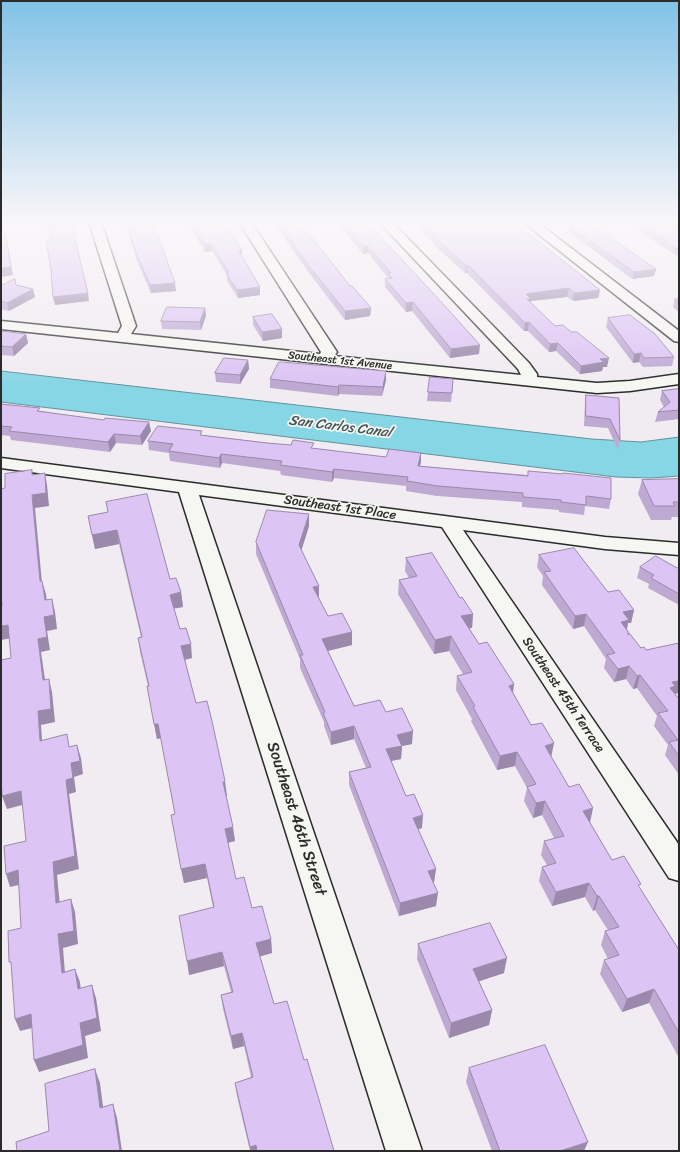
<!DOCTYPE html>
<html>
<head>
<meta charset="utf-8">
<style>
	body { margin:0 }
	#map { position:relative; width:680px; height:1152px; overflow:hidden; background:#f1ecf2; font-family:Sriracha,sans-serif }
	canvas { display:block }
	.frame { position:absolute; inset:0; border:2px solid #2b2b2b; pointer-events:none }
</style>
</head>
<body>
<div id="map">
<canvas width="680" height="1152"></canvas>
<div class="frame"></div>
</div>
<script>
const g = document.querySelector('canvas').getContext('2d');
g.lineJoin = 'round';
function fill(path, color) { g.fillStyle = color; g.fill(path, 'evenodd'); }
function stroke(path, color, width, dash) { g.strokeStyle = color; g.lineWidth = width; g.lineCap = dash ? 'butt' : 'round'; g.setLineDash(dash || []); g.stroke(path); }
function label(font, color, halo, rows, align = 'center') {
  g.font = font + ' Sriracha,sans-serif'; g.lineWidth = 3.5; g.setLineDash([]); g.textBaseline = 'middle'; g.strokeStyle = halo; g.fillStyle = color; for (const [text, x, y, turn = 0] of rows) {
    g.save(); g.translate(x, y); g.rotate((+turn || 0) * Math.PI / 180); g.textAlign = isNaN(turn) ? turn : align; if (halo) g.strokeText(text, 0, 0); g.fillText(text, 0, 0); g.restore();
  }
}
const water = new Path2D(`
	M1 371 592 439 641 442 679 437V476L651 478 616 477 1 402Z`);
fill(water, '#87d6e5');
stroke(water, '#62929b', 1);
const street = new Path2D(`
	M89 222H101L136 326 131 334 320 354 321 352 239 222H251L337 352 334 356 521 375 518 369 379 222H392L529 363 537 374V377L597 383 630 381 679 374V384L630 391 597 393 1 329V321L118 333 122 326Z
	M523 222H537L679 331V342L674 341Z
	M672 222H679V227L675 225Z
	M1 458 605 537 679 543V555L605 549 463 530 679 845V881L669 878 442 527 199 495 422 1151H386L179 492 1 468Z`);
stroke(street, '#2b2b2b', 3);
fill(street, '#f6f6f2');
fill(new Path2D(`
	M125 222H148L176 291 151 293 137 261Z
	M187 222H224L242 250V257L260 295 238 298 227 281V275L212 251 205 252Z
	M273 222H298L308 236 350 286 371 308 370 316 345 320 309 273Z
	M336 222H367L479 354 450 358 412 311 406 312 385 287V279L388 278 368 253 363 254Z
	M413 222H514L600 290 598 298 573 301 567 297 531 301V303L555 326 607 367H603L602 371 580 374 556 351 549 352 528 331H524L467 273H465L434 245V243Z
	M626 222H665L679 231V256L677 255H675Z
	M570 226 656 269 654 276 632 279 569 232Z
	M17 285 33 289 35 297 9 311 1 309V286Z
	M675 299H679V312L673 307Z
	M205 308 206 316 201 330 162 329 161 321Z
	M253 317 282 338 263 341 253 325Z
	M608 318 674 357 672 366 643 367 639 362 633 363 606 327Z
	M1 331 26 334 28 343 14 356 1 355Z
	M248 360 249 369 240 384 216 382 215 373Z
	M270 379 386 380 382 396 339 394 338 396 270 388Z
	M453 379 451 402 427 401 428 392Z
	M679 389V419L655 422 658 412 664 407 660 400 662 391Z
	M586 395 619 398 620 440 618 450 608 428 584 426 585 404Z
	M1 404 41 411 151 431 142 445 116 443 110 452 11 440 10 436 1 435Z
	M202 435 386 457 421 453V462L420 466 528 475V471L611 499 609 509 585 506 584 515 559 512V510L522 507V502L437 496 406 491V486L334 478 332 482 281 475 280 471 222 463 220 468 170 461 169 453 149 450 148 441Z
	M679 479V517H672L671 520H651L638 494 642 480Z
	M106 502 181 592 183 607 174 608 180 629 192 658 185 660 196 703 227 796H226L235 841 228 843 236 879 252 908 271 939 272 953 260 956 274 1004 304 1060 334 1151H250L237 1096 235 1083 251 1077 244 1046 233 1049 223 1009 221 995 231 992 224 966 189 975 213 907 207 878 184 883 171 815 175 814 161 738 157 739 147 686H148L140 652 138 638 141 637 119 544 95 549 88 516 108 512Z
	M309 526 301 551 319 599 328 616 352 632V645L328 651 354 706 386 712 412 744 402 746 401 759 391 761 406 796 422 828 418 829 436 869 434 882H433L436 906 399 916 349 785V772L366 768 354 739 331 745 324 726V722L300 668V659L256 554V542Z
	M539 555 608 592 634 610 631 623H628L627 629 629 633V634L641 648 646 650 679 643V693L675 694 679 699V775L665 755 668 745 654 726 657 716 637 688 633 689 626 679 614 682 604 668 606 659 584 626 573 629 542 585 543 576 537 567Z
	M406 558 460 598 473 614 472 628H469L479 644 514 684 513 693 531 725 551 757 612 860 640 889 679 950V1058L649 1003 622 1012 600 974 604 960 608 959 601 945 605 931 608 930 595 910 593 911 585 897 552 906 539 881 542 867 547 865 541 855 544 841 554 838 542 815 533 818 524 801 527 788 515 766 497 770 471 721 472 719 456 690 457 676 463 674 449 651 434 654 398 594 399 580 409 578 405 571Z
	M640 567 677 568 679 567V605L648 588 649 584 637 578Z
	M418 944 504 973 479 981 492 1010 489 1025 449 1038 417 959Z
	M469 1068 584 1151H492L466 1082Z`), '#bda9d2');
fill(new Path2D(`
	M5 231 13 275 1 277V268Z
	M205 244H211L212 251 205 252Z
	M363 246H368V253L363 254Z
	M679 247 677 255H675L676 248Z
	M242 250V258L239 251Z
	M468 265 467 273H465L466 266Z
	M656 269 654 276 632 279 634 272Z
	M175 283 176 291 151 293 150 285Z
	M260 287V295L238 298 237 290Z
	M569 288 567 297 531 301 530 307 526 308V294Z
	M33 289 35 297 9 311 7 303Z
	M600 290 598 298 573 301 574 293Z
	M88 293 89 301 55 305 53 297Z
	M413 302 412 311 406 312V303Z
	M205 308 206 316 201 330 200 322Z
	M371 308 370 316 345 320V311Z
	M529 322 528 331H524L525 323Z
	M282 329V338L263 341 262 332Z
	M26 334 28 343 14 356 12 347Z
	M558 343 556 351 549 352 550 344Z
	M480 345 479 354 450 358 451 349Z
	M641 353 639 362 633 363 634 354Z
	M609 358 607 367H603L602 371 580 374 581 366 600 359Z
	M248 360 249 369 240 384V375Z
	M386 371V380L382 396 383 387Z
	M339 385V394L338 396V387Z
	M149 422 151 431 142 445 140 436Z
	M114 434 116 443 110 452 108 442Z
	M421 453V462L417 475 418 466Z
	M221 454 222 463 220 468 219 458Z
	M334 469V478L332 482V472Z
	M45 473 47 485 49 506 35 508 43 594 40 581 32 495Z
	M309 514V526L299 558V545Z
	M117 530 119 544 95 549 92 535Z
	M42 581 46 594 48 613 45 600Z
	M319 586V599L313 587Z
	M181 592 183 607 172 609 170 595Z
	M52 599 55 612 57 629 47 631 50 650 41 652 47 693 43 680 38 639 44 617Z
	M634 610 631 623H628L626 633 618 635 623 612Z
	M473 614 472 628 459 630 461 616Z
	M586 614 584 626 573 629 575 616Z
	M8 625 12 638 1 640V626Z
	M352 632V645L323 652 322 639Z
	M451 636 449 651 434 654 435 640Z
	M191 644 192 658 183 660 181 646Z
	M629 666 626 679 614 682 618 669Z
	M640 675 637 688 633 689 637 676Z
	M49 679 52 692 55 722 41 725 43 754 40 741 38 711Z
	M679 681V693L673 694 670 688 672 682Z
	M514 684 512 699 509 686Z
	M154 724H158L161 738 157 739Z
	M354 726V739L331 745V732Z
	M413 731 412 744 402 746 401 759 386 762V749L397 735Z
	M554 743 551 758 545 746Z
	M77 745 81 758 83 774 74 777 76 792 69 794 79 869 57 875 61 916 56 903 53 862 66 780Z
	M517 752 515 766 497 770 500 756Z
	M225 781 227 796H225L223 782Z
	M21 791 26 804 7 809 2 796Z
	M545 801 542 815 533 818 536 803Z
	M593 808 590 823 583 811Z
	M423 815 422 828 412 831 413 818Z
	M233 827 235 841 226 843 225 829Z
	M205 864 207 878 184 883 181 869Z
	M436 869 434 882 427 884 428 871Z
	M18 870 23 884 10 887 6 874Z
	M589 883 585 897 552 906 556 892Z
	M438 893 436 906 399 916 400 903Z
	M597 896H599L595 910 593 911Z
	M71 899 75 912 78 944 63 948 66 986 62 973 58 934Z
	M271 939 272 953 258 957 256 943Z
	M222 952 224 966 189 975 187 961Z
	M507 958 504 973 471 984 473 969Z
	M75 969 80 982 82 1002 78 989Z
	M92 985 96 998 101 1031 85 1036 88 1058 39 1072 34 1060 80 1023Z
	M654 989 649 1003 622 1012 627 999Z
	M492 1010 489 1025 449 1038 451 1023Z
	M31 1014 36 1027 20 1031 15 1019Z
	M242 1033 244 1046 233 1049 231 1036Z
	M95 1069 100 1083 105 1122 100 1108Z
	M113 1104 117 1118 122 1151H120Z
	M588 1142 584 1151H560Z
	M256 1145 257 1151H251L250 1147Z`), '#9a89ab');
const building = new Path2D(`
	M50 222H71L88 293 53 297 51 270 46 240 51 239 47 223H50Z
	M126 222H148L150 226 154 225 175 283 150 285 136 253Z
	M191 222H224L242 250 239 251 260 287 237 290 226 273H229L211 244H205Z
	M278 222H298L308 236H311L350 286H352L371 308 345 311 309 266Z
	M342 222H367L444 305 480 345 451 349 413 302 406 303 385 279 392 278 388 273H391L368 246H363Z
	M421 222H514L600 290 574 293 569 288 526 294 531 299H527L555 326 563 325 571 332H577L609 358 600 359 604 362 581 366 558 343 550 344 529 322 525 323 468 265 466 266 435 237H437Z
	M573 222H588L656 269 634 272 570 226Z
	M638 222H665L679 231V248H676Z
	M1 224 2 231H5L11 267 1 268Z
	M15 279 16 285 33 289 7 303 1 301V286Z
	M675 299H679V302Z
	M167 307 205 308 200 322 161 321Z
	M272 314 282 329 262 332 253 317Z
	M630 315 655 334 674 357 644 358 641 353 634 354 608 318Z
	M1 331 26 334 12 347 1 346Z
	M224 358 248 360 240 375 215 373Z
	M281 362 386 371 383 387 339 385 338 387 270 379 278 363Z
	M430 377 453 379 452 393 428 392Z
	M679 389V410L658 412 670 402 662 391Z
	M586 395 619 398 620 440 610 419 586 416Z
	M1 404 40 408 37 411 104 420 105 418 149 422 140 436 114 434 108 442 9 431 12 427 1 426Z
	M158 426 202 431 200 435 267 443 291 445 293 440 314 443 311 448 386 457 389 449 421 453 418 466 528 476V471L563 474V473L611 478V499L586 496V505L561 502V500L523 497V493L438 486 407 481 408 477 334 469 332 472 280 465 282 461 221 454 219 458 169 451 173 444 148 441Z
	M32 470V475L45 473 46 493 32 495 40 581H42L45 600 52 599 54 615 44 617 47 637 38 639 43 680 49 679 51 709 38 711 40 741 67 734 69 747 77 745 80 761 71 763 73 778 66 780 75 856 53 862 56 903 71 899 74 931 58 934 62 973 75 969 78 989 92 985 97 1018 80 1023 83 1045 34 1060 31 1014 15 1019 11 962H9L8 931 21 928 18 870 6 874 4 846 26 841 21 791 2 796 1 777V660L11 658 8 625 1 626V606H2L1 589V489L5 488V474Z
	M679 479V502H673L675 506H654L642 480Z
	M147 494 170 579 176 578 181 592 170 595 180 629 186 628 191 644 181 646 196 703 207 701 212 721 225 781 223 782 233 827 225 829 236 879 244 877 252 908 262 906 271 939 256 943 274 1004 287 1001 304 1060 307 1059 334 1151H257L256 1145 250 1147 235 1083 253 1077 242 1033 231 1036 221 995 233 992 222 952 187 961 179 916 214 907 205 864 181 869 171 815 175 814 158 724H154L147 686H149L138 638 142 637 117 530 92 535 88 516 108 512 106 502Z
	M267 510 309 514 299 545 319 586 313 587 328 616 342 613 352 632 322 639 354 706 380 700 386 712 402 708 413 731 397 735 402 746 386 749 406 796 414 794 423 815 413 818 436 869 428 871 438 893 400 903 349 772 371 767 354 726 331 732 323 713 325 712 300 655H303L256 542Z
	M574 548 608 592 619 590 634 610 623 612 629 620 621 622 629 633 627 634H630L641 648 644 647 646 650 679 643V681L672 682 675 686 670 688 679 699V756L669 742 678 740 658 713 668 711 640 675 637 676 629 666 618 669 607 655 615 653 586 614 575 616 544 572 551 571 539 555Z
	M432 553 460 598 462 597 473 614 461 616 479 644 487 642 514 684 509 686 531 725 542 723 554 743 545 746 569 787 579 784 593 808 583 811 612 860 624 856 641 884 638 885 679 950V1033L654 989 627 999 604 960 619 955 605 931 619 927 599 896H597L589 883 556 892 542 867 556 863 544 841 564 836 545 801 536 803 527 787 536 784 517 752 500 756 473 707 475 706 457 676 472 672 451 636 435 640 399 580 417 576 406 558Z
	M656 556 677 568 679 567V594L651 578 654 575 640 567Z
	M490 923 507 958 473 969 492 1010 451 1023 418 944Z
	M545 1045 588 1142 560 1151H500L469 1068Z
	M95 1069 100 1108 113 1104 120 1151H17L16 1142 49 1131 45 1084Z`);
fill(building, '#dcc4f4');
stroke(building, '#9a89ab', 1);
const sky = g.createLinearGradient(0, 0, 0, 384);
sky.addColorStop(0, '#81c2e7');
sky.addColorStop(0.58, '#f9f6f9');
sky.addColorStop(1, '#f9f6f900');
g.fillStyle = sky;
g.fillRect(0, 0, 680, 384);
label('11px', '#2b2b2b', '#f6f6f2', [
	["Southeast 1st Avenue",340,361,6]
]);
label('13px', '#2b2b2b', '#f6f6f2', [
	["Southeast 1st Place",340,508,8],
	["Southeast 45th Terrace",563,695,56]
]);
label('italic 14px', '#42565a', '#f6f6f2', [
	["San Carlos Canal",340,427,7]
]);
label('16px', '#2b2b2b', '#f6f6f2', [
	["Southeast 46th Street",296,819,72]
]);
</script>
</body>
</html>
